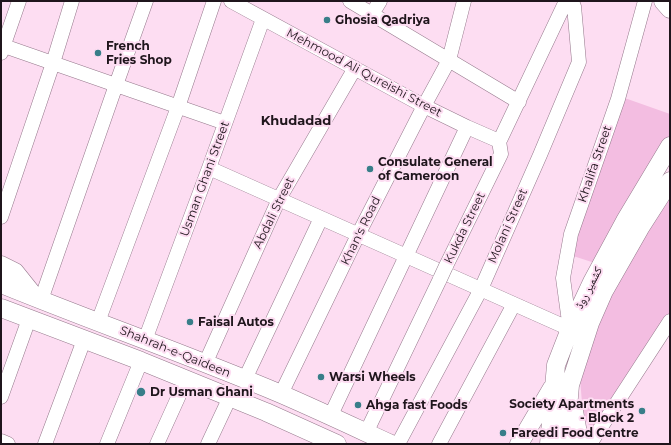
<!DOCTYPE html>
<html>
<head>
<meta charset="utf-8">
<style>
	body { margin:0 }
	#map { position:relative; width:671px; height:445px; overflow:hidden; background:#fdddf2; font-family:Montserrat,sans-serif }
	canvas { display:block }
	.frame { position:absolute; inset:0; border:2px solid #1f151c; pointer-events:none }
</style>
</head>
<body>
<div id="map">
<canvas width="671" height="445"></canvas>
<div class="frame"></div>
</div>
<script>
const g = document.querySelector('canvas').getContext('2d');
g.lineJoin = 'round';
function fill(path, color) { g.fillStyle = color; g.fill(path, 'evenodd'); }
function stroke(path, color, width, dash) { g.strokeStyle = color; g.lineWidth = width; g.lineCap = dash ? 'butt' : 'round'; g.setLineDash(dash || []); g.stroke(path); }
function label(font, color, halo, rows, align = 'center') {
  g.font = font + ' Montserrat,"Noto Naskh Arabic",sans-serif'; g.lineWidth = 4; g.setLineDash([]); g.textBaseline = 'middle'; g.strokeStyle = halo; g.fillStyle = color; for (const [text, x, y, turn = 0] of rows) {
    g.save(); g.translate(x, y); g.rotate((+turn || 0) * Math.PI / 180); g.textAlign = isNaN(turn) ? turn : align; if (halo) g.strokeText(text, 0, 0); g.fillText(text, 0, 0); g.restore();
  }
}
fill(new Path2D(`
	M619 96 670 114V146L601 265 567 254Z
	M670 181V321L596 435 586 421 582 403 580 378 590 323Z`), '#f3bde1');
const minor = new Path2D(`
	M231 1 424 106 467 127 499 141
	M350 1 519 102
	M372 14 380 1
	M4 46 225 123
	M1 53 19 1
	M499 141 501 138 566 1
	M209 168 570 329
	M1 217 53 63 72 1
	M446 266 501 154 499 141
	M41 300 116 85 146 1
	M98 322 178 107 214 1
	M570 329 563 278 571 234 618 99 645 1
	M145 340 209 168 263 19
	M205 364 279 199 355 68
	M245 379 321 218
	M281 394 358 235 424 106 449 60 464 1
	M1 397 29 319
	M330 417 467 127
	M366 433 440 279
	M1 441 8 444
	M45 444 84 340
	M107 444 141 361
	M157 444 186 380
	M208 444 230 397
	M398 444 481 289 540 155 579 62 574 6 566 2
	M439 444 514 304
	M590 444 670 321`);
const major = new Path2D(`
	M663 1 670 9
	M1 265 15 272 35 297
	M1 284C94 322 189 355 281 394 318 410 354 427 391 444
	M1 308 141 361 266 412 337 444
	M574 411 580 444
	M519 444 552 388
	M549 444 556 365 570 329 592 282 625 221 670 146
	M565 444 570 385 590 323 604 291 640 228 670 181`);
stroke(minor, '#95798c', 15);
stroke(major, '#95798c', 19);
stroke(minor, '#fff', 14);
stroke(major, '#fff', 18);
const minorBridge = new Path2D(`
	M440 279 446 266`);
stroke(minorBridge, '#95798c', 15, []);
stroke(minorBridge, '#fff', 14);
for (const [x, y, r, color] of [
	[327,20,4,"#387e89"],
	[98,53,4,"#387e89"],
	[370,169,4,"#387e89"],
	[190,322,4,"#387e89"],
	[321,377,4,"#387e89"],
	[141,392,5,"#387e89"],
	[358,405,4,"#387e89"],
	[642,411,4,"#387e89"],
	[503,433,4,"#387e89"]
]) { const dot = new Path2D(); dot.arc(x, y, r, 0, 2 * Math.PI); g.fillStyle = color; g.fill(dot); stroke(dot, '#fdddf2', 1.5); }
label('bold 12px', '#1f151c', '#fdddf2', [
	["Ghosia Qadriya",335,20],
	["French",106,46],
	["Fries Shop",106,60],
	["Consulate General",378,162],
	["of Cameroon",378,176],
	["Faisal Autos",198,322],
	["Warsi Wheels",329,377],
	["Dr Usman Ghani",150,392],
	["Society Apartments",634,404,"right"],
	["- Block 2",634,418,"right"],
	["Ahga fast Foods",366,405],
	["Fareedi Food Centre",511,433]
], 'left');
label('12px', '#1f151c', '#fdddf2', [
	["Mehmood Ali Qureishi Street",364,73,28],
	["Khalifa Street",595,164,-71],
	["Usman Ghani Street",205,179,-70],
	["Abdali Street",274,213,-64],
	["Molani Street",508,226,-66],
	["Kukda Street",465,228,-64],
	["Khan's Road",361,231,-64],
	["کشمیر روڈ",589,288,-63],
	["Shahrah-e-Qaideen",175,352,22]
]);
label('bold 13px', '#1f151c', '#fdddf2', [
	["Khudadad",296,121]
]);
</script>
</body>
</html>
